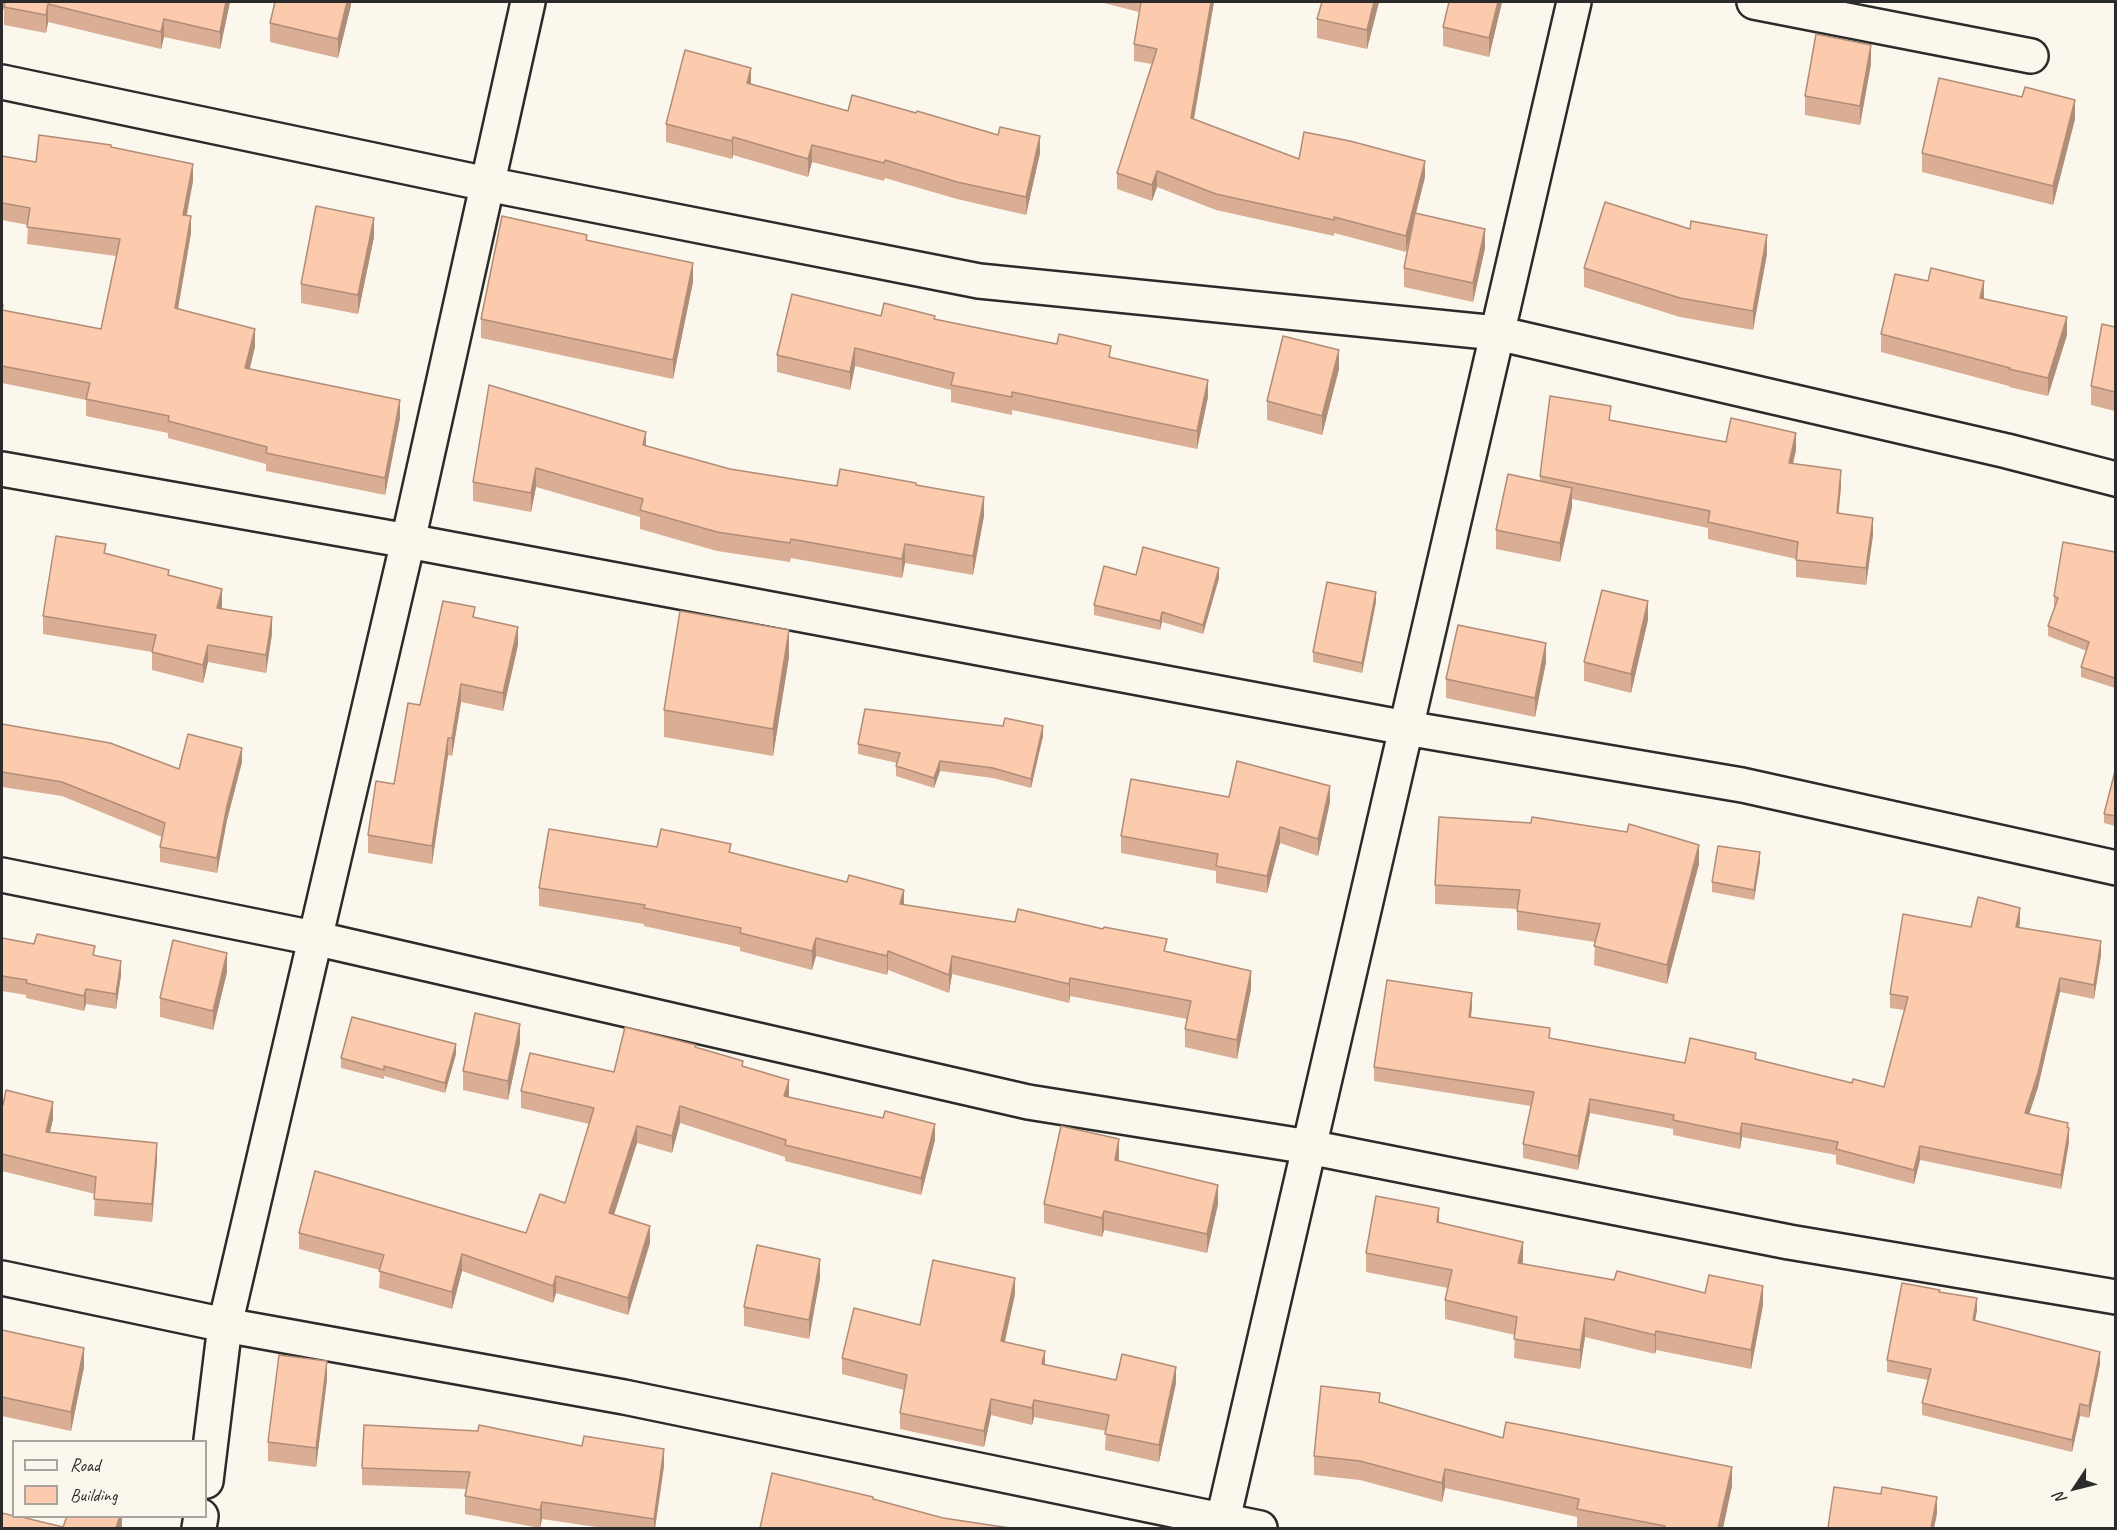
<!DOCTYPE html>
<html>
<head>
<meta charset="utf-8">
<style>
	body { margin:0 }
	#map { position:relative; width:2117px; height:1530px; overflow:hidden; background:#fbf7ec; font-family:Caveat,sans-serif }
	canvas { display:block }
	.frame { position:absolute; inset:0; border:3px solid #2b2b2b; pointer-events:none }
	.legend { position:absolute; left:12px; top:1440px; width:195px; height:78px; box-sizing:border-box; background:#fbf7ec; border:2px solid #a8a59f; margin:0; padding:8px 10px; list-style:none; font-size:18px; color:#2b2b2b }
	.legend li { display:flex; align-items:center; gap:12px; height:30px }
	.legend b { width:30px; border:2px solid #a8a59f }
	.north { position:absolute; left:2045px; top:1458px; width:60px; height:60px; -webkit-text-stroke:4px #fbf7ec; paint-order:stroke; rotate:235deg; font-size:16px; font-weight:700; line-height:24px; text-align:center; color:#2b2b2b }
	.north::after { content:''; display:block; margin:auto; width:21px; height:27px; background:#2b2b2b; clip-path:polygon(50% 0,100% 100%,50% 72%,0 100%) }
</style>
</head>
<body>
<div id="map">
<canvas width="2117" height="1530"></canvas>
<div class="frame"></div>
<ul class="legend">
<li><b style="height:8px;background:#fbf7ec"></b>Road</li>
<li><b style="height:16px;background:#fccaac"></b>Building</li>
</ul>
<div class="north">N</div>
</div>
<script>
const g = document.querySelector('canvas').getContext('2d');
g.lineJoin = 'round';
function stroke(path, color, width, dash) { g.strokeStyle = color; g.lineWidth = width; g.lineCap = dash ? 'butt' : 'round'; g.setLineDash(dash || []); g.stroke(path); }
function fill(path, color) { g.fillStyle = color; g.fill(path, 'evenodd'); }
const minor = new Path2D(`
	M1754 2 2031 56
	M2 82 487 184 979 281 1497 333 2007 451 2116 479
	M2 469 408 541 1406 728 1742 785 2116 868
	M2 875 314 938 1028 1102 1309 1147 1789 1242 2116 1297
	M2 1278 225 1325 624 1397 1260 1528
	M206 1481 225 1325 408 541 528 2
	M199 1528 201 1516
	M1221 1528 1574 2`);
stroke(minor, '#2b2b2b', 38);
stroke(minor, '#fbf7ec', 33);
fill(new Path2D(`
	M2 2H230L220 49 164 37 161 49 48 22 46 33 4 25V10L2 9Z
	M351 2V5L338 58 270 42V23Z
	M1100 2H1214L1194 119 1299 159 1425 177 1416 213 1485 248 1473 302 1404 287V268L1412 228 1406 252 1334 233V236L1216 210 1157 187 1152 201 1117 189V173L1152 64 1134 61V44L1139 12Z
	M1322 2H1379L1367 49 1317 38V19Z
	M1449 2H1502L1489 57 1443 46V27Z
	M1871 64 1860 125 1805 115V96Z
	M751 84 848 111 1040 153 1026 215 957 199 885 178 884 181 812 162 808 177 733 155 732 159 666 142V124Z
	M2075 119 2053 205 1922 172V153Z
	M111 147 193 181 187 215 191 233 178 309 255 347 250 369 400 418 385 495 266 471V464L168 438V433L86 416V400L2 383V305L3 310 101 329 116 256 27 244 28 225 2 220V156L36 162Z
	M374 237 358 314 301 303V284Z
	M587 240 693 282 673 379 481 338V319Z
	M1767 254 1753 330 1680 317 1584 287V268Z
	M1984 299 2067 335 2048 396 2009 387V386L1881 352V334Z
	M881 316 935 320 1111 358 1208 397 1197 449 1012 410V415L951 402V390L855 366 850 390 777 372V355Z
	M2115 327V411L2091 405V386Z
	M1339 369 1322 435 1267 420V401Z
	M489 385 646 446 730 469 837 486 916 485 984 516 973 575 905 563 902 578 791 558 790 562 717 551 640 529V517L536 487 531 512 473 501V482Z
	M1611 420 1726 442 1796 450 1793 464 1841 487 1838 514 1873 535 1866 585 1796 577V559L1708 539V528L1572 499V507L1560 562 1496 549V530L1540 481V476Z
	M2115 552V688L2081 677V667L2087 651 2048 636V626L2055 607 2054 606V596Z
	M106 553 169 575 222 606 221 609 272 634 266 673 208 662 203 683 152 670V652L43 634V616Z
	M1219 578 1203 634 1162 622 1160 630 1094 615V605Z
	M1376 602 1362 673 1313 662V652Z
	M475 617 518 645 503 711 461 702 452 756 448 755 432 864 368 853V835L394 784 420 705Z
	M1648 620 1631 693 1584 681V662Z
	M789 657 773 756 664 737V710Z
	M1546 662 1535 717 1446 698V679Z
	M2 724 179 769 242 762 227 820 217 873 160 862V847L162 837 62 796 2 787Z
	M1043 736 1031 788 993 778 940 771 934 788 896 776V766L897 763 858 754V744Z
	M2115 771V826L2104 823V814Z
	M1229 797 1330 802 1318 856 1280 843 1267 893 1216 883V871L1121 853V836Z
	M657 847 731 852 904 905 1167 952 1251 989 1237 1059 1185 1047V1029L1187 1019 1070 996 1069 1003 952 974 949 993 888 970 887 975 816 956 812 970 740 951V947L644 926V924L539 906V888Z
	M1760 862 1754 900 1712 892V882Z
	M1699 864 1667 984 1594 965 1595 942 1517 930V909L1435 904V885Z
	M2020 922 2019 928 2101 955 2094 999 2060 992 2038 1087 2029 1114 2068 1127 2069 1142 2061 1189 1920 1160 1914 1184 1836 1164V1155L1742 1137 1740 1149 1673 1135V1129L1590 1113 1578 1170 1523 1158V1144L1531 1106 1374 1081V1067L1472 1007 1471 1017 1550 1038 1685 1063 1756 1059 1852 1083 1884 1087 1904 1010 1890 1008V994L1971 927Z
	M2 938 95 956 121 975 116 1009 86 1004 84 1011 26 998V995L2 991Z
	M227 972 213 1030 160 1017V998Z
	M520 1043 508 1100 463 1090V1071Z
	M696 1048 743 1066 789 1097 935 1140 921 1195 785 1161V1157L680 1123 672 1153 637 1143 614 1215 650 1243 628 1315 556 1293 553 1303 462 1271 452 1309 379 1288 380 1270 299 1249V1233H526L565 1203 589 1124 521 1108V1091L614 1072Z
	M456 1054 445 1093 384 1076V1079L341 1068V1058Z
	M2 1104 53 1119 50 1132 157 1160 152 1222 94 1216 95 1194 2 1171Z
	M1119 1158V1161L1218 1204 1207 1253 1104 1230 1102 1237 1044 1223V1204Z
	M1439 1222 1523 1261 1522 1264 1614 1280 1705 1293 1763 1305 1751 1369 1656 1350 1655 1354 1585 1337 1580 1369 1514 1358 1515 1335 1445 1319V1300L1448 1288 1366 1272V1253Z
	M820 1278 809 1339 744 1326V1307Z
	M1940 1292 1977 1310 1975 1320 2100 1364 2089 1418 2080 1416 2072 1452 1922 1415V1403L1928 1380 1887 1372V1360Z
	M1015 1294 1005 1342 1045 1365 1116 1380 1176 1383 1159 1462 1105 1450 1106 1431 1034 1417 1032 1425 991 1415 984 1447 900 1429V1413L904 1390 842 1374V1358L920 1325Z
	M2 1330 84 1367 71 1431 2 1416Z
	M327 1380 316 1467 268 1461V1442Z
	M1380 1403 1503 1438 1732 1486 1723 1528H1577V1517L1445 1488 1442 1502 1360 1480 1314 1475V1456Z
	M664 1466 655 1528H603L542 1519 540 1528 465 1514V1496L467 1489 362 1485V1468Z`), '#d9ae94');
fill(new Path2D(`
	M226 2H230L220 49V32Z
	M347 2H351V5L338 58V39Z
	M1211 2H1214L1191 135V118Z
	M1374 2H1379L1367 49V30Z
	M1498 2H1502L1489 57V38Z
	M48 4V22L46 33V15Z
	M164 19V37L161 49V32Z
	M1871 45V64L1860 125V106Z
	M751 68V85L747 83Z
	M2075 100V119L2053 205V186Z
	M1040 136V153L1026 215V197Z
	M733 137V155L732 159V141Z
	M812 145V162L808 177V159Z
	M1425 161V177L1406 252V236Z
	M193 164V181L183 232V215Z
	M1157 171V187L1152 201V185Z
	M191 216V233L175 326V308Z
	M374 218V237L358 314V295Z
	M1485 229V248L1473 302V283Z
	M1767 235V254L1753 330V311Z
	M693 263V282L673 379V360Z
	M1984 281V299L1980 298Z
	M2067 317V335L2048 396V378Z
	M255 329V347L245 385V368Z
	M855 348V366L850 390V372Z
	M1339 350V369L1322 435V416Z
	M1208 380V397L1197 449V431Z
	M400 400V418L385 495V478Z
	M646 432V451L643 445Z
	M1796 433V450L1789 480V463Z
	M536 468V487L531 512V493Z
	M1841 470V487L1837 530V513Z
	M1572 488V507L1560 562V543Z
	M984 497V516L973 575V556Z
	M1873 518V535L1866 585V568Z
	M905 544V563L902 578V559Z
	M1219 568V578L1203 634V625Z
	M222 589V606L217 626V608Z
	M1376 592V602L1362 673V663Z
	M1648 601V620L1631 693V674Z
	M1162 612V622L1160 630V621Z
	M272 617V634L266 673V655Z
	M518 627V645L503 711V693Z
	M789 630V657L773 756V729Z
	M1546 643V662L1535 717V698Z
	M208 645V662L203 683V665Z
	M461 684V702L452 756V738Z
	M1043 726V736L1031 788V779Z
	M448 738V755L432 864V846Z
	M242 748V762L227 820 217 873V858L227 806Z
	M940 761V771L934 788V778Z
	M1330 786V802L1318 856V839Z
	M1280 827V843L1267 893V876Z
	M1699 845V864L1667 984V965Z
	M1760 852V862L1754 900V890Z
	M904 890V908L900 904Z
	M2020 908V922L2016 941V927Z
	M816 938V956L812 970V951Z
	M2101 941V955L2094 999V985Z
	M888 951V970L887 975V956Z
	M227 953V972L213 1030V1011Z
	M952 956V974L949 993V975Z
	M121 961V975L116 1009V994Z
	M1251 971V989L1237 1059V1040Z
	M1070 978V996L1069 1003V984Z
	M2060 978V992L2038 1087 2025 1127V1113Z
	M86 989V1004L84 1011V996Z
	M1472 993V1007L1469 1031V1017Z
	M520 1024V1043L508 1100V1081Z
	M456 1044V1054L445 1093V1083Z
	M789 1080V1097L784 1096Z
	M1590 1099V1113L1578 1170V1156Z
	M53 1102V1119L46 1149V1132Z
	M680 1106V1123L672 1153V1136Z
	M1742 1123V1137L1740 1149V1134Z
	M935 1124V1140L921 1195V1178Z
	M637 1126V1143L609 1230V1213Z
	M2069 1128V1142L2061 1189V1175Z
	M1119 1139V1158L1115 1179V1160Z
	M157 1143V1160L152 1222V1204Z
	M1920 1146V1160L1914 1184V1170Z
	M1218 1185V1204L1207 1253V1234Z
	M1439 1208V1226L1437 1222Z
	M1104 1211V1230L1102 1237V1218Z
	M650 1226V1243L628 1315V1298Z
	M1523 1242V1261L1518 1282V1263Z
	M462 1254V1271L452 1309V1292Z
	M820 1259V1278L809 1339V1320Z
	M556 1276V1293L553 1303V1286Z
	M1015 1278V1294L1001 1358V1341Z
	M1763 1286V1305L1751 1369V1350Z
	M1977 1298V1310L1973 1332V1320Z
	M1585 1318V1337L1580 1369V1350Z
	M1656 1331V1350L1655 1354V1335Z
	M84 1348V1367L71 1431V1412Z
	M1045 1351V1368L1042 1364Z
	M2100 1352V1364L2089 1418V1406Z
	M327 1361V1380L316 1467V1448Z
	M1176 1367V1383L1159 1462V1445Z
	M991 1399V1415L984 1447V1431Z
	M1034 1400V1417L1032 1425V1408Z
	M2080 1404V1416L2072 1452V1440Z
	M664 1449V1466L655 1528H654V1519Z
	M1732 1467V1486L1723 1528H1718Z
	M1445 1469V1488L1442 1502V1483Z
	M1937 1497V1514L1934 1528H1931Z
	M542 1502V1519L540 1528V1510Z
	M120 1516H122V1528H116Z`), '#b08d78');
const building = new Path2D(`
	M5 2H226L220 32 164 19 161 32 48 4 46 15 4 7Z
	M275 2H347L338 39 270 23Z
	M1141 2H1211L1191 118 1299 159 1304 132 1350 141 1425 161 1406 236 1334 217V220L1216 194 1157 171 1152 185 1117 173 1157 49 1134 44Z
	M1322 2H1374L1367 30 1317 19Z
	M1449 2H1498L1489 38 1443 27Z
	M1816 34 1871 45 1860 106 1805 96Z
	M685 50 751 68 747 83 848 111 852 95 916 113 917 111 998 135 1000 127 1040 136 1026 197 957 182 885 160 884 163 812 145 808 159 733 137 732 141 666 124Z
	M1939 78 2022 97 2025 87 2075 100 2053 186 1922 153Z
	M39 135 111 145V147L193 164 183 215 191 216 175 308 255 329 245 368 400 400 385 478 266 453 267 447 168 421 169 416 86 399 90 383 2 366V305H3L2 310 101 329 120 239 27 227 30 208 2 203V156L36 162Z
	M1605 202 1690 229 1691 221 1767 235 1753 311 1680 298 1584 268Z
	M316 206 374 218 358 295 301 284Z
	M1415 213 1485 229 1473 283 1404 268Z
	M502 216 587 235 586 240 693 263 673 360 481 319Z
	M1931 268 1984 281 1980 298 2067 317 2048 378 2009 369 2010 368 1881 334 1895 274 1928 281Z
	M792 294 881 316 884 303 935 316 934 319 1057 344 1059 334 1111 346 1109 357 1208 380 1197 431 1012 392V397L951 385 954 373 855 348 850 372 777 355Z
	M2102 324 2115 327V392L2091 386Z
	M1283 336 1339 350 1322 416 1267 401Z
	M489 385 646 432 643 445 730 469 837 486 840 469 916 483V485L984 497 973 556 905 544 902 559 791 539 790 543 717 532 640 510 643 499 536 468 531 493 473 482Z
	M1550 396 1611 406 1609 420 1726 442 1731 418 1796 433 1789 463 1841 470 1837 513 1873 518 1866 568 1796 560 1798 542 1708 522 1710 511 1540 476Z
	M1508 474 1572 488 1560 543 1496 530Z
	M56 536 106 544 104 553 169 570 168 575 222 589 217 608 272 617 266 655 208 645 203 665 152 652 156 635 43 616Z
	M2063 542 2115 552V678L2081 667 2089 642 2048 626 2058 598 2054 596Z
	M1143 547 1219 568 1203 625 1162 612 1160 621 1094 605 1104 566 1136 575Z
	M1327 582 1376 592 1362 663 1313 652Z
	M1602 590 1648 601 1631 674 1584 662Z
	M443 601 475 607 473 617 518 627 503 693 461 684 452 738H448L432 846 368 835 376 781 394 784 408 703 420 705Z
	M680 611 789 630 773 729 664 710Z
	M1458 625 1546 643 1535 698 1446 679Z
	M865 709 1003 726 1005 718 1043 726 1031 779 993 768 940 761 934 778 896 766 900 753 858 744Z
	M2 724 110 743 179 769 188 734 242 748 227 806 217 858 160 847 165 823 62 782 2 772Z
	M1237 761 1330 786 1318 839 1280 827 1267 876 1216 866 1218 854 1121 836 1131 779 1229 797Z
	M2115 771V816L2104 814Z
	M1439 817 1531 823 1532 817 1627 832 1629 824 1699 845 1667 965 1594 946 1600 924 1517 911 1520 890 1435 885Z
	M549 829 657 847 661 829 731 844 729 852 847 882 849 875 904 890 900 904 1015 922 1018 909 1103 929 1104 927 1167 939 1164 951 1251 971 1237 1040 1185 1029 1191 1001 1070 978 1069 984 952 956 949 975 888 951 887 956 816 938 812 951 740 933 741 928 644 908 645 905 539 888Z
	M1718 846 1760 852 1754 890 1712 882Z
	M1978 897 2020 908 2016 927 2101 941 2094 985 2060 978 2038 1073 2025 1113 2068 1123 2067 1127 2069 1128 2061 1175 1920 1146 1914 1170 1836 1149 1838 1142 1742 1123 1740 1134 1673 1120 1674 1115 1590 1099 1578 1156 1523 1144 1534 1092 1374 1067 1387 980 1472 993 1469 1017 1550 1028 1549 1038 1685 1063 1690 1038 1756 1053 1755 1059 1852 1083 1853 1079 1884 1087 1908 997 1890 994 1903 914 1971 927Z
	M37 934 95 946 93 955 121 961 116 994 86 989 84 996 26 983 27 980 2 976V938L34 944Z
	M173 940 227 953 213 1011 160 998Z
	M475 1013 520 1024 508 1081 463 1071Z
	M352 1017 456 1044 445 1083 384 1066V1070L341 1058Z
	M625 1027 696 1045 695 1047 743 1061 742 1066 789 1080 784 1096 883 1118 885 1111 935 1124 921 1178 785 1145 786 1140 680 1106 672 1136 637 1126 609 1213 650 1226 628 1298 556 1276 553 1286 462 1254 452 1292 379 1271 384 1255 299 1233 315 1171 526 1233 540 1194 565 1203 594 1108 521 1091 530 1053 614 1072Z
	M6 1090 53 1102 46 1132 157 1143 152 1204 94 1199 96 1177 2 1154V1104L3 1105Z
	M1061 1126 1119 1139 1115 1160 1218 1185 1207 1234 1104 1211 1102 1218 1044 1204Z
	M1376 1196 1439 1208 1437 1222 1523 1242 1518 1263 1614 1280 1617 1271 1705 1293 1709 1275 1763 1286 1751 1350 1656 1331 1655 1335 1585 1318 1580 1350 1514 1339 1517 1317 1445 1300 1452 1270 1366 1253Z
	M757 1245 820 1259 809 1320 744 1307Z
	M933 1260 1015 1278 1001 1341 1045 1351 1042 1364 1116 1380 1122 1354 1176 1367 1159 1445 1105 1434 1109 1415 1034 1400 1032 1408 991 1399 984 1431 900 1413 907 1375 842 1358 854 1308 920 1325Z
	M1902 1283 1940 1290 1939 1292 1977 1298 1973 1320 2100 1352 2089 1406 2080 1404 2072 1440 1922 1403 1931 1369 1887 1360Z
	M2 1330 84 1348 71 1412 2 1397Z
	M279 1355 327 1361 316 1448 268 1442Z
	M1321 1386 1380 1393 1379 1402 1503 1438 1506 1422 1732 1467 1718 1528H1665V1526L1577 1509 1579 1499 1445 1469 1442 1483 1360 1461 1314 1456Z
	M364 1425 478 1431 479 1425 582 1446 584 1436 664 1449 654 1519 542 1502 540 1510 465 1496 470 1472 362 1468Z
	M772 1473 873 1497V1499L943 1518 1010 1528H760Z
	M1834 1487 1881 1494 1882 1487 1937 1497 1931 1528H1828Z
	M2 1513 14 1516H17L63 1527 67 1516H120L116 1528H2Z`);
fill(building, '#fccaac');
stroke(building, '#b08d78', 1.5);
</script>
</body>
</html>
